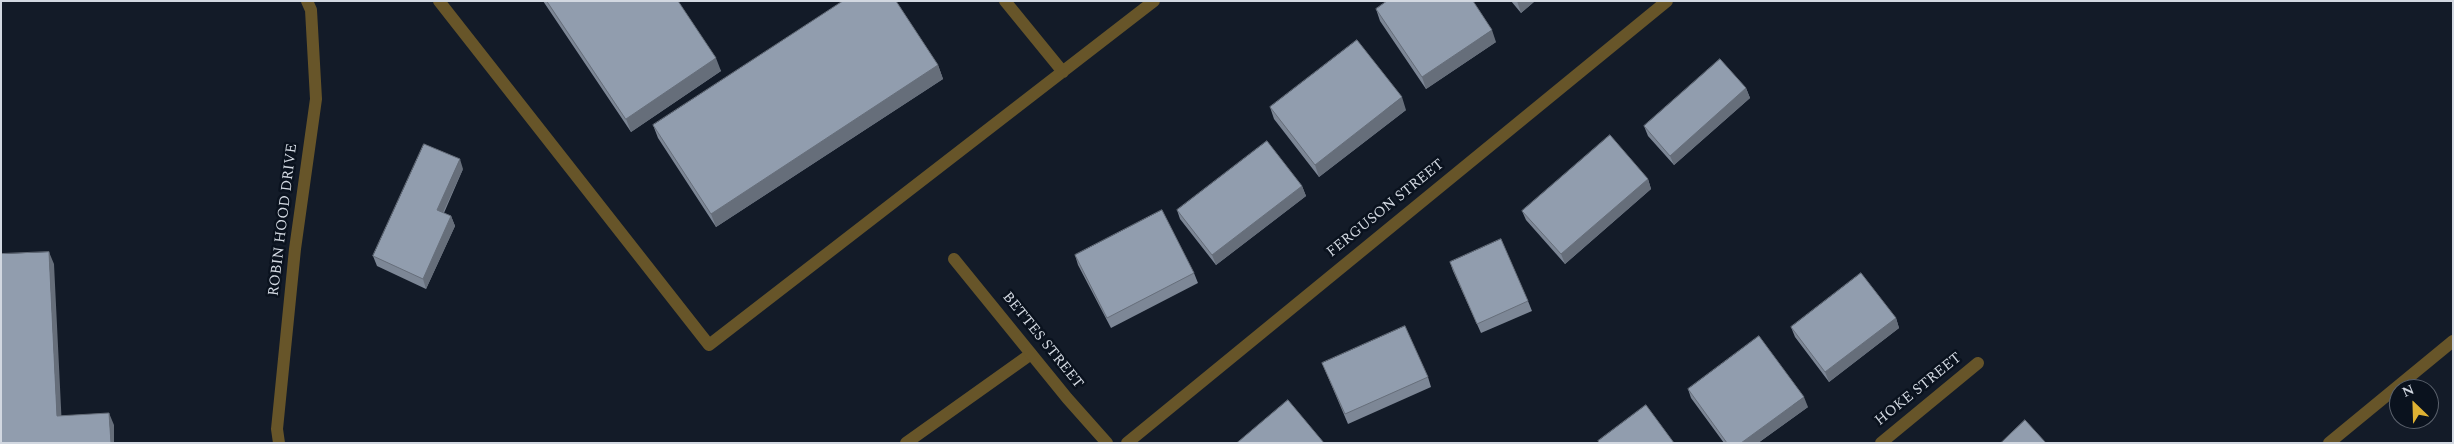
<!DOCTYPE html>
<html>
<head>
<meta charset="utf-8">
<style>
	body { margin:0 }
	#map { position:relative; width:2454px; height:444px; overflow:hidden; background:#131b28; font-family:Spectral,serif }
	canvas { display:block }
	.frame { position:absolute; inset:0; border:2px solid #d2d8e1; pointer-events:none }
	.north { position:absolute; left:2389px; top:379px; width:50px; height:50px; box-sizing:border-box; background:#0a121e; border:1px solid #5a616c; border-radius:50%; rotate:336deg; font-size:14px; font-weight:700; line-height:20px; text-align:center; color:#d2d8e1 }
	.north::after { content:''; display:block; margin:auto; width:18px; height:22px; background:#deb133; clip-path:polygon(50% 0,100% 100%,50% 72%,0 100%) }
</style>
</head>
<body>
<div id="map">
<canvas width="2454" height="444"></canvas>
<div class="frame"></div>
<div class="north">N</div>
</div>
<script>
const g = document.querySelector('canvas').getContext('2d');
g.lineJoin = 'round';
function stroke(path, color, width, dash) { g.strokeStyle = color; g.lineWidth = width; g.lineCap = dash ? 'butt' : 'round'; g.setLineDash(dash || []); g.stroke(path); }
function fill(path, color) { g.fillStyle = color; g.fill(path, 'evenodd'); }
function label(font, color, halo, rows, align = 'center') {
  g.font = font + ' Spectral,serif'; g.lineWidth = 5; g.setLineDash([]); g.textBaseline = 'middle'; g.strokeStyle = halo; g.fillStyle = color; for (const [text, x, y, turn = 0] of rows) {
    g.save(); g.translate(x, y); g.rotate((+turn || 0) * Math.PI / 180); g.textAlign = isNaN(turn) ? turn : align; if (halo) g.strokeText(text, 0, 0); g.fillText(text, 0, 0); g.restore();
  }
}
stroke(new Path2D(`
	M906 443 1031 354`), '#675529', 12);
stroke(new Path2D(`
	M439 1 709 345 1154 1
	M1005 1 1063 72
	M954 259 1067 398 1107 443
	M279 443 277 429 295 249 316 99 311 10 307 1
	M1127 443 1667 1
	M1881 443 1978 363
	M2329 443 2453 341`), '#675529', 12);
fill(new Path2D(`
	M543 1H678L721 71 631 132Z
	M1511 1H1535L1521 13Z
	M1376 9 1496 42 1426 89 1380 21Z
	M938 65 943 79 716 227 658 138 653 125Z
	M1746 88 1750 98 1674 165 1648 136 1644 126Z
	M1270 107 1406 110 1319 177 1274 119Z
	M463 169 444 213 451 216 455 226 426 289 377 266 373 256Z
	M1648 179 1651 189 1565 264 1526 220 1522 211Z
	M1302 186 1306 196 1216 265 1180 219 1177 210Z
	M1075 255 1194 273 1198 283 1111 328 1078 265Z
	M1450 262 1528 301 1532 311 1481 333 1453 271Z
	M1896 318 1899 328 1829 382 1795 337 1791 327Z
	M1322 363 1428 377 1431 387 1348 424Z
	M1688 389 1808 407 1758 443H1724L1691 398Z`), '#7d8796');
fill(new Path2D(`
	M1517 1H1535L1521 13Z
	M1492 30 1496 42 1426 89 1422 77Z
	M716 58 721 71 631 132 626 119Z
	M938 65 943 79 716 227 711 214Z
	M1746 88 1750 98 1674 165 1670 156Z
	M1402 97 1406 110 1319 177 1315 165Z
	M460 159 463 169 440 219 437 210Z
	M1648 179 1651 189 1565 264 1561 254Z
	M1302 186 1306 196 1216 265 1212 255Z
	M451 216 455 226 426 289 423 279Z
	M49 252 54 264 62 428 57 416Z
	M1896 318 1899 328 1829 382 1825 372Z
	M1804 397 1808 407 1758 443H1741Z
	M109 413 114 425V443H111Z`), '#666e7a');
const building = new Path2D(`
	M547 1H678L716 58 626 119Z
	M843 1H896L938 65 711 214 653 125Z
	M1387 1H1473L1492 30 1422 77 1376 9Z
	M1357 40 1402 97 1315 165 1270 107Z
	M1720 59 1746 88 1670 156 1644 126Z
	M1610 135 1648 179 1561 254 1522 211Z
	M1267 141 1302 186 1212 255 1177 210Z
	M424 144 460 159 437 210 451 216 423 279 373 256Z
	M1162 210 1194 273 1107 318 1075 255Z
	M1501 239 1528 301 1477 324 1450 262Z
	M49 252 57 416 109 413 111 443H1V254Z
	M1861 273 1896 318 1825 372 1791 327Z
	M1405 326 1428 377 1345 414 1322 363Z
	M1759 336 1804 397 1741 443H1727L1688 389Z
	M1288 400 1324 443H1237Z
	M1646 405 1674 443H1600L1598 441Z
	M2025 420 2046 443H2001Z`);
fill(building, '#919dae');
stroke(building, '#666e7a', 1);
label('15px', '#d2d8e1', '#0a121e', [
	["FERGUSON STREET",1386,209,-39],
	["ROBIN HOOD DRIVE",284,220,-83],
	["BETTES STREET",1042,341,51],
	["HOKE STREET",1919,390,-39]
]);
</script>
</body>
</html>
